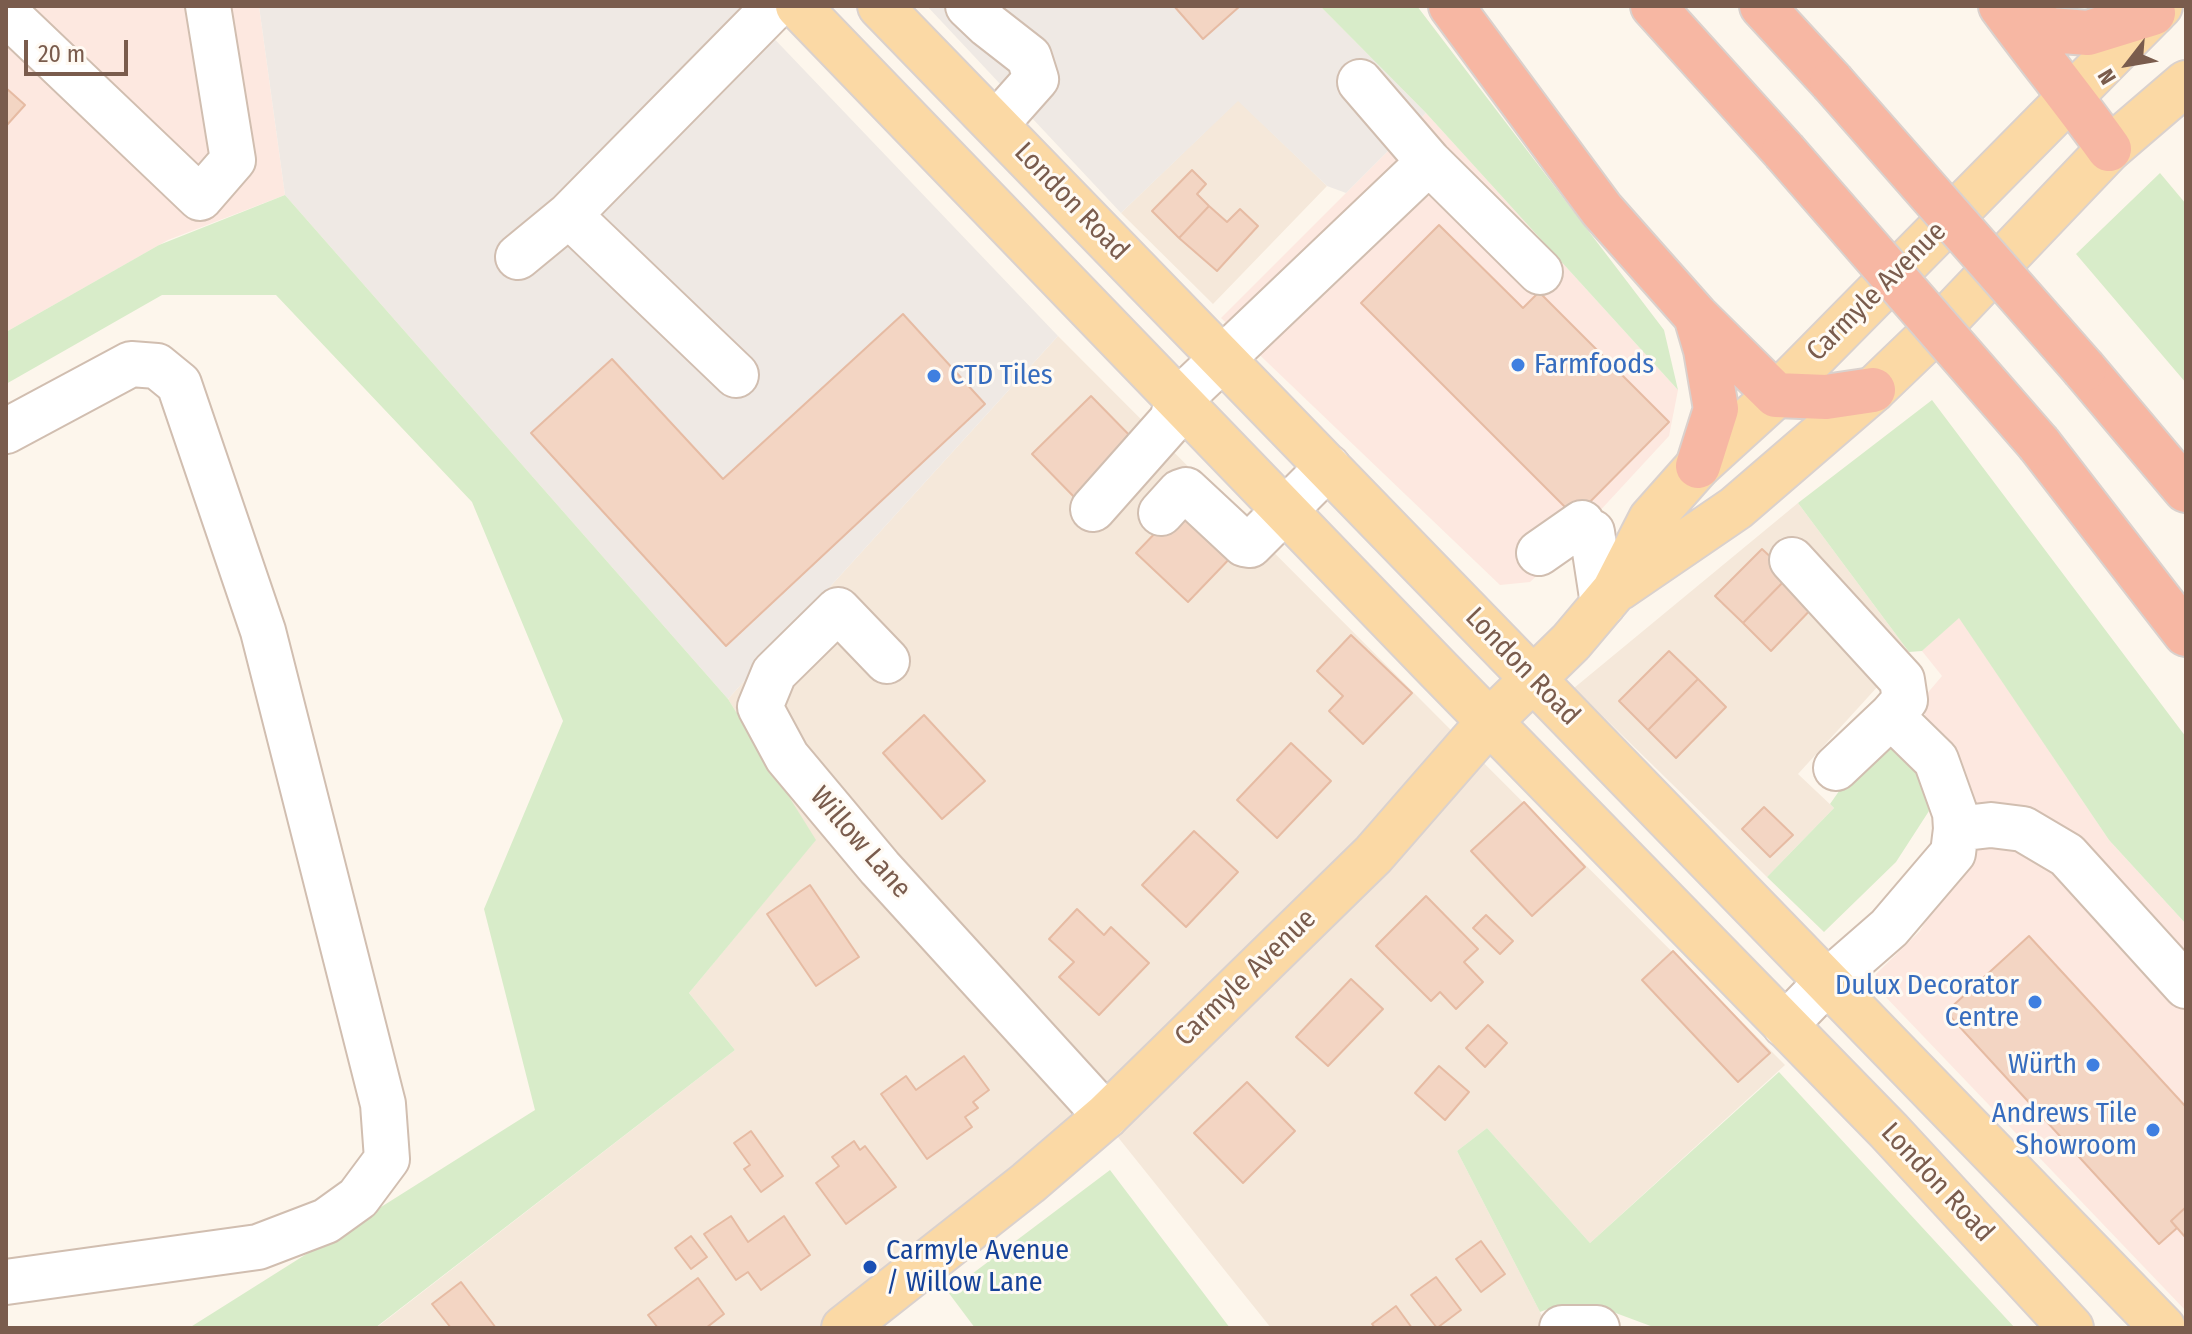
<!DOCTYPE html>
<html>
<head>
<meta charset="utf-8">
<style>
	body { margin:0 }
	#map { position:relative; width:2192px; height:1334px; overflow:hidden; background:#fdf6ec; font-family:"Fira Sans Condensed",sans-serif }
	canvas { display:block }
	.frame { position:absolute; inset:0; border:8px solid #7a5c4d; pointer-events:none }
	.north { position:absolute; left:2088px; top:24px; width:80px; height:80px; -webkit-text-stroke:6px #fffaf3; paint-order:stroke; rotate:239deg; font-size:22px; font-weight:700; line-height:32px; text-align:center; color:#7a5c4d }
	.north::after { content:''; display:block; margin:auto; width:28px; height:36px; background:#7a5c4d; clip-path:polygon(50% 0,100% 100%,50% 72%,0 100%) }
	.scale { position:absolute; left:24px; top:40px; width:104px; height:36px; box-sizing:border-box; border:4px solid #7a5c4d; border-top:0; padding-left:10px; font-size:24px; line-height:28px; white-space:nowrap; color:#7a5c4d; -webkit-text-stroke:6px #fffaf3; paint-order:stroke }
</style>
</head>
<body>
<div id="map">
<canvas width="2192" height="1334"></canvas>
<div class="frame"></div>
<div class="north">N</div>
<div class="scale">20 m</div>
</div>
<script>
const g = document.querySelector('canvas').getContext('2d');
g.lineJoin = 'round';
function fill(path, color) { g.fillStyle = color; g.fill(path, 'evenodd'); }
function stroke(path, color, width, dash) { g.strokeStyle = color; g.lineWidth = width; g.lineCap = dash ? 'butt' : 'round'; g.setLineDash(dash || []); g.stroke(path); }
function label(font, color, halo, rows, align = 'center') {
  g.font = font + ' "Fira Sans Condensed",sans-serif'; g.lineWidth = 6; g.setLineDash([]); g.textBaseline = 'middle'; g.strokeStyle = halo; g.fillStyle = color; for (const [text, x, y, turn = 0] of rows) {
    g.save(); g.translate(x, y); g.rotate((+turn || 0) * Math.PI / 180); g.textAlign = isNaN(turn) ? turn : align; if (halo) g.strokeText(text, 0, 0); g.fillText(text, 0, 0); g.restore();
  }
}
fill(new Path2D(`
	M1238 100 1327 186 1213 304 1121 213Z
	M1058 336 1785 1065 1590 1243 1487 1128 1457 1151 1540 1312 1546 1328H1271L1117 1136 868 1328H376L735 1050 689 993 815 840 728 699Z
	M1798 503 1909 652 1798 774 1834 808 1767 877 1574 688Z`), '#f5e8da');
fill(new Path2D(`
	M6 6H259L285 195 168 240 6 332Z
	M1426 113 1678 390 1669 436 1560 554 1530 582 1500 585 1221 318Z
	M1959 617 2109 840 2186 924V1311L1880 991 1876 974 1920 931 1958 864 1925 720V696L1942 676 1922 651Z`), '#fde8e0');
fill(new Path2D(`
	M259 6H743L1058 336 728 699 285 195Z
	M927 6H1320L1426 113 1346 193 1327 186 1238 101 1121 213Z`), '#efe9e4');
fill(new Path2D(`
	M1320 6H1417L1664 330 1678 390 1426 113Z
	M2160 173 2186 204V383L2076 254Z
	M285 195 728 699 816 840 689 993 735 1050 375 1328H189L535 1110 484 909 563 721 472 502 276 295H162L6 384V332L159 245Z
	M1932 400 2186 737V924L2109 840 1959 618 1922 651 1909 652 1798 503Z
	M1884 746 1899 748 1919 768 1929 811 1896 862 1824 932 1767 877 1834 808 1830 804 1865 754Z
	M1779 1072 2015 1328H1656L1613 1312 1559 1305 1540 1312 1457 1151 1487 1128 1590 1243Z
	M1110 1170 1230 1328H975L948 1292Z`), '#d8ecc9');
const building = new Path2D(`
	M1174 6H1240L1203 39Z
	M6 88 25 105 6 126Z
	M1192 170 1206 184 1197 194 1209 206 1179 238 1152 211Z
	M1209 206 1227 222 1240 209 1258 226 1217 271 1179 238Z
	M1439 225 1523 308 1539 292 1669 422 1575 517 1361 303Z
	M903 314 985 404 726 646 531 433 612 359 723 479Z
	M1091 396 1139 445 1080 503 1032 454Z
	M1183 504 1235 553 1188 602 1136 553Z
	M1762 549 1790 575 1743 623 1715 596Z
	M1790 575 1817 603 1771 651 1743 623Z
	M1351 635 1412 693 1363 744 1329 711 1343 696 1317 671Z
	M1669 651 1698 679 1648 730 1619 701Z
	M1698 679 1726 707 1676 758 1648 730Z
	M924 715 985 781 942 819 883 753Z
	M1291 743 1331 781 1277 838 1237 800Z
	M1524 802 1585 867 1532 916 1471 851Z
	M1764 807 1793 835 1770 857 1742 829Z
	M1194 831 1238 872 1186 927 1142 885Z
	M810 885 859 957 816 986 767 914Z
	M1426 896 1478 949 1464 962 1483 982 1456 1009 1440 992 1431 1001 1376 946Z
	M1077 909 1104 935 1111 927 1149 963 1099 1015 1059 977 1074 962 1049 939Z
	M1486 915 1513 941 1500 954 1473 928Z
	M2029 936 2186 1107V1207L2171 1221 2177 1228 2159 1244 1946 1012Z
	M1673 951 1770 1053 1738 1082 1642 980Z
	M1351 979 1383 1009 1328 1066 1296 1037Z
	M1488 1025 1507 1043 1485 1067 1466 1048Z
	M964 1056 989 1090 973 1102 978 1108 965 1117 972 1127 927 1159 881 1094 906 1076 916 1090Z
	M1439 1066 1469 1092 1445 1120 1415 1093Z
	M1247 1082 1295 1131 1243 1183 1194 1133Z
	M751 1131 783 1176 761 1192 744 1169 750 1165 734 1143Z
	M854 1141 860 1150 865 1146 896 1187 846 1224 816 1183 839 1166 832 1157Z
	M2186 1207V1238L2171 1221Z
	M731 1216 748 1242 784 1216 810 1255 761 1290 748 1272 736 1280 704 1234Z
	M691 1236 707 1257 691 1269 675 1248Z
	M1481 1241 1505 1274 1481 1292 1456 1259Z
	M1436 1277 1461 1310 1437 1328 1411 1295Z
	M698 1278 724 1314 706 1328H658L648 1315Z
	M461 1282 496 1328H451L432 1304Z
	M1396 1306 1412 1328H1375L1372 1324Z`);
fill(building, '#f3d5c3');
stroke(building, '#e6bba3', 2);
const minor = new Path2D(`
	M968 6 988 25 1029 57 1036 79 996 124
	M6 13 200 198 233 160 208 6
	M1360 82 1429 162 1540 272
	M569 215 736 375
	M518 257 569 215 775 6
	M6 431 131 364 157 366 179 384 263 631 383 1104 387 1159 358 1198 326 1221 258 1247 6 1282
	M1093 509 1171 421 1179 400 1429 162
	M1161 513 1180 492 1186 490 1244 544 1250 545 1328 467
	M1592 532 1603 604
	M1539 553 1582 523
	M1792 560 1902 680 1905 700 1891 716
	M887 661 838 610 774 673 760 707 787 757 880 868 1106 1116
	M1956 829 1991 825 2023 829 2067 855 2186 986
	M1785 1025 1827 982 1889 928 1953 853 1956 829 1955 813 1936 760 1891 716 1836 768
	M1562 1328H1597`);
const major = new Path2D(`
	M798 6 1436 667 1889 1131 2071 1328
	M880 6 2163 1328
	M1619 588 1736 508 1873 390 1946 320 2109 149 2186 83
	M844 1328 1028 1183 1106 1116 1373 855 1489 722 1571 642 1614 591 1651 519 1698 466 1776 395 2160 6`);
const highway = new Path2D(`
	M1451 6 1602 210 1696 316 1776 395 1826 397 1873 390
	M1653 6 1784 151
	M1762 6 1832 82
	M2001 6C2036 54 2074 100 2109 149
	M2005 6 2050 30 2088 33 2153 13
	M1696 316 1706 350 1716 409 1698 466
	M2084 369 2186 490
	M2039 444 2186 634`);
stroke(minor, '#d1beb0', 48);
stroke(major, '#dad1cd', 48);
stroke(highway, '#dad1cd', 48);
stroke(minor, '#fff', 44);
stroke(major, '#fbd9a5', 44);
stroke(highway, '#f7b7a3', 44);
const highwayBridge = new Path2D(`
	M1832 82 2084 369
	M1784 151 2039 444`);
stroke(highwayBridge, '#dad1cd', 48, []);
stroke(highwayBridge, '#f7b7a3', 44);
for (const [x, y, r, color] of [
	[1518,365,8,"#3f7fe0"],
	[934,376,8,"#3f7fe0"],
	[2035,1002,8,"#3f7fe0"],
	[2093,1065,8,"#3f7fe0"],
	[2153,1130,8,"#3f7fe0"],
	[870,1267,8,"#1a4fb4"]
]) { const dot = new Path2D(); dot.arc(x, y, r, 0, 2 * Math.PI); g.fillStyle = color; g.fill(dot); stroke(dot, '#fffaf3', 3); }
label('28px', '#7a5c4d', '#fffaf3', [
	["London Road",1071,202,46],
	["Carmyle Avenue",1877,292,-45],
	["London Road",1522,667,46],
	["Willow Lane",860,843,49],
	["Carmyle Avenue",1246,978,-44],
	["London Road",1937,1183,47]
]);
label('28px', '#366cbe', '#fffaf3', [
	["Farmfoods",1534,365,"left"],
	["CTD Tiles",950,376,"left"],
	["Dulux Decorator",2019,986],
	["Centre",2019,1018],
	["Würth",2077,1065],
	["Andrews Tile",2137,1114],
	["Showroom",2137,1146]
], 'right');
label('28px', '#164399', '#fffaf3', [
	["Carmyle Avenue",886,1251],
	["/ Willow Lane",886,1283]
], 'left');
</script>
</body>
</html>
